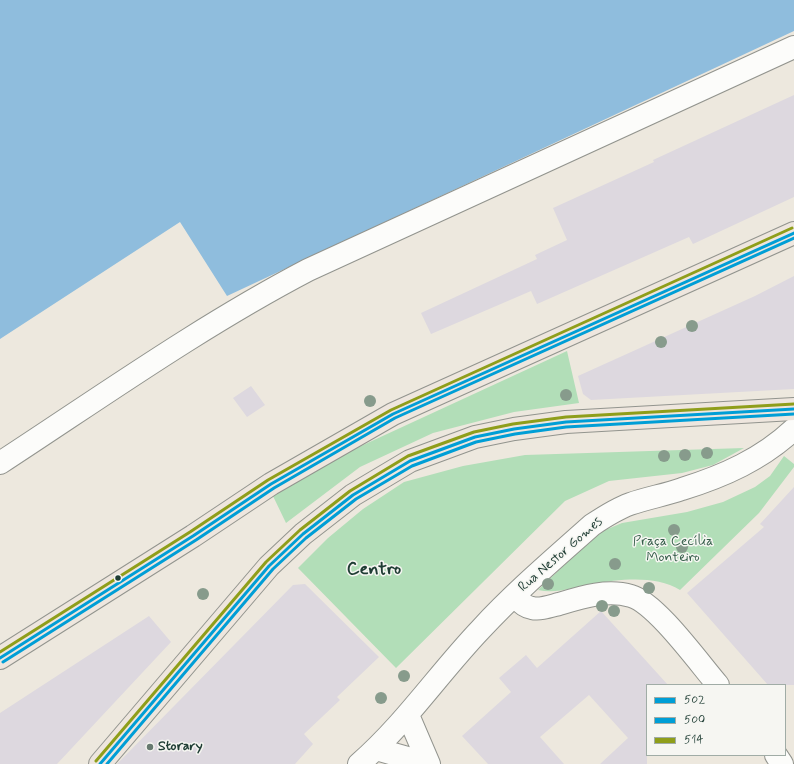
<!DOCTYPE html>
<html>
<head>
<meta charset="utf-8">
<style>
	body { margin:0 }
	#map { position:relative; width:794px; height:764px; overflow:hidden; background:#ede8de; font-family:Mynerve,sans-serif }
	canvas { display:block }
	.legend { position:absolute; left:646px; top:684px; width:140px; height:72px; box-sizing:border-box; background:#f6f6f2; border:1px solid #a0aca6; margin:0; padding:5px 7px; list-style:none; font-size:12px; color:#1f3d34 }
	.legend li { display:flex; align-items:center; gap:8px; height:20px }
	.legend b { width:20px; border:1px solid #a0aca6 }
</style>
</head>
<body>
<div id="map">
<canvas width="794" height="764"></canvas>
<ul class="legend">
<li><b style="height:5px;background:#009ed6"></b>502</li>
<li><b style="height:5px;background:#009ed6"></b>500</li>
<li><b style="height:5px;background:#8f9e1a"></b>514</li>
</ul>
</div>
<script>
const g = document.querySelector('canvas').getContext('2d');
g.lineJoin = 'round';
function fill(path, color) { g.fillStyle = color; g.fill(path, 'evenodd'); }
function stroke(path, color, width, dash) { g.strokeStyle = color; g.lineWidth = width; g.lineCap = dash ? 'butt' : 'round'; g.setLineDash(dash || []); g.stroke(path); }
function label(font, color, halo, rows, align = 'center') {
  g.font = font + ' Mynerve,sans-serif'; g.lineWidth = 3; g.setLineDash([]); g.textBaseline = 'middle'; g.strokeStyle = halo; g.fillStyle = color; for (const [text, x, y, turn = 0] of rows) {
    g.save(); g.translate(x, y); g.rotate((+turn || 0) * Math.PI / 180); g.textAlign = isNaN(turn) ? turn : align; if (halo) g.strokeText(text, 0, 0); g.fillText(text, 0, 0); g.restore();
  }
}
fill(new Path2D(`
	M567 351 579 403 514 412 433 433 360 467 286 523 272 494 335 458Z
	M744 448 713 465 682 473 609 481 565 501 396 668 298 568 328 538 363 509 404 482 463 466 525 455Z
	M784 456 794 464V467L759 513 680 590C656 575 620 579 593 584 574 587 557 594 538 590L598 533 622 523 687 512 723 502 755 487 770 476Z`), '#b2deb8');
fill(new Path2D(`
	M0 0H794V31L227 296 180 222 0 339Z`), '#8fbddd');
fill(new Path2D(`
	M794 95V197L693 244 689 237 537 304 531 291 431 334 421 313 537 259 535 255 567 240 553 208 654 162 653 160Z
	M794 276V389L591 400 583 394 578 376 755 296Z
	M251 386 265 405 247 417 233 398Z
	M794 487V685H768L687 593 764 527 760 524Z
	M305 584 379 657 337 697 340 700 304 734 313 744 295 764H117L293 585Z
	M601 611 668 685H647V764H600L628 738 589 695 540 737 564 764H488L462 736 511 692 499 678 526 655 537 668Z
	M149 616 171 642 57 764H0V713Z`), '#ddd8df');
const minor = new Path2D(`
	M0 463C101 397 201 326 308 270L794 47
	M514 596C520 601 524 607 532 608 540 610 551 606 559 604 582 597 607 589 631 596 656 603 699 663 718 685
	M408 715 429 764
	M376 749 429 764
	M776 755 782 764
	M359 764C405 724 439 673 481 629 515 592 555 558 592 525 604 517 616 509 630 504 647 498 665 495 682 489 724 476 762 459 794 429`);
const major = new Path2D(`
	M0 658 193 536 271 484 393 414 794 233
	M100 764 269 566 303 534 353 495 410 461 475 437 514 429 566 422 794 409`);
stroke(minor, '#92948e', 24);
stroke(major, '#92948e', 24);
stroke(minor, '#fcfcfa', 22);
stroke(major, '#eee6de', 22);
stroke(new Path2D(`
	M0 658 193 536 271 484 393 414 794 233
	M100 764 269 566 303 534 353 495 410 461 475 437 514 429 566 422 794 409`), '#009ed6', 3);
stroke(new Path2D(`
	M3 662 196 540 274 488 395 418 794 238
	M107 764 273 569 306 538 356 499 412 466 476 442 515 434 566 427 794 414`), '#009ed6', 3);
stroke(new Path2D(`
	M0 652 190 532 268 480 391 410 792 228
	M96 761 266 562 300 530 350 491 408 456 474 432 513 424 566 417 794 404`), '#8f9e1a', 3);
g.fillStyle = '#879b8c';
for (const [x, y] of [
	[692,326],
	[661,342],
	[566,395],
	[370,401],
	[707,453],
	[685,455],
	[664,456],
	[674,530],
	[682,547],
	[615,564],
	[548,584],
	[649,588],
	[203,594],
	[602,606],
	[614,611],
	[404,676],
	[381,698]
]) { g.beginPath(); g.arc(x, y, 6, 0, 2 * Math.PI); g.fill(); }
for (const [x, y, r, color] of [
	[118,578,3.5,"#1f3d34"],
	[150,747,4,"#677970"]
]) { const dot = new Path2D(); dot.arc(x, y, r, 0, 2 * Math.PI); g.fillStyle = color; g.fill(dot); stroke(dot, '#f6f6f2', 1.5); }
label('14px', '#335c48', '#f6f6f2', [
	["Praça Cecília",673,542],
	["Monteiro",673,558]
]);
label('14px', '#1f3d34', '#f6f6f2', [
	["Rua Nestor Gomes",561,555,-41]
]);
label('bold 14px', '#1f3d34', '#f6f6f2', [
	["Storary",158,747]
], 'left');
label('bold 18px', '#1f3d34', '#f6f6f2', [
	["Centro",374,570]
]);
</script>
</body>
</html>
